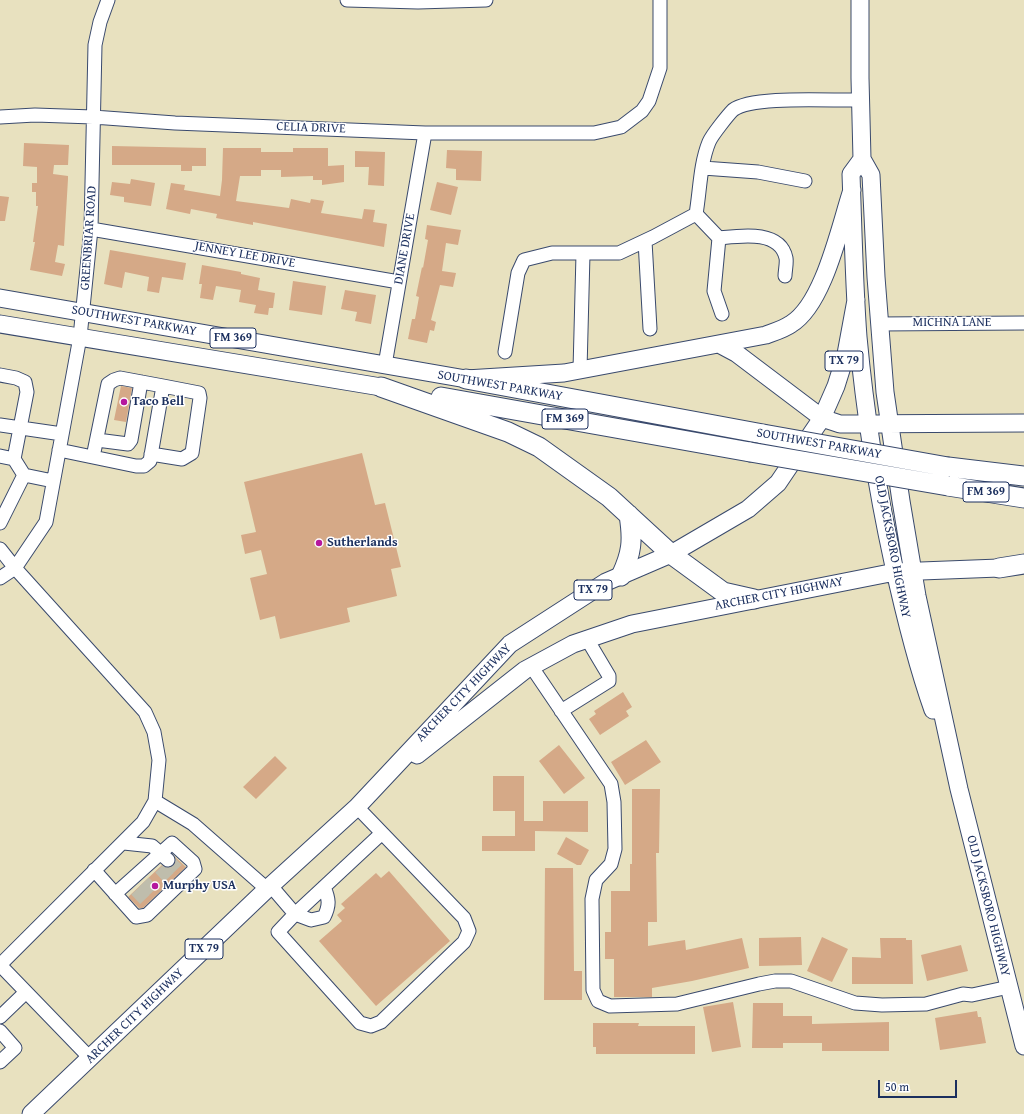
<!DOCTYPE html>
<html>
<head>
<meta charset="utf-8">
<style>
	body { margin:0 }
	#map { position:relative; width:1024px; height:1114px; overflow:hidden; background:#e8e1bf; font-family:"Gentium Book Plus",serif }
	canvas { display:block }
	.scale { position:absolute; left:878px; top:1080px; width:79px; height:18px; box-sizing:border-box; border:2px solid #1b2f5e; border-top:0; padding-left:5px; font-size:12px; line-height:14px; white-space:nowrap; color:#1b2f5e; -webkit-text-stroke:3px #fff; paint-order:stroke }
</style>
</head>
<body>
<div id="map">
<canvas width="1024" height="1114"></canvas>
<div class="scale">50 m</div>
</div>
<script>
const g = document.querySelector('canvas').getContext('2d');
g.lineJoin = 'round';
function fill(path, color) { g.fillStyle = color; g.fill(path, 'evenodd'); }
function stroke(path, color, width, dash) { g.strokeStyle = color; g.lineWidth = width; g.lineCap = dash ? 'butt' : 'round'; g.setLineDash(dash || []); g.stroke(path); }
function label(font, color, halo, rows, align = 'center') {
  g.font = font + ' "Gentium Book Plus",serif'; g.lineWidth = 3; g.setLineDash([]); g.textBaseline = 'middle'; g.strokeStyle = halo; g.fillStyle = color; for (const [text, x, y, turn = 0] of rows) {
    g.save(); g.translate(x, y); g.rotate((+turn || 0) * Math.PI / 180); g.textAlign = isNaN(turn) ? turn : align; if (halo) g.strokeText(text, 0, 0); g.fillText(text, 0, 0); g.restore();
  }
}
fill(new Path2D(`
	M24 143 69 145 68 165H54L53 174 68 176V179L64 246 58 245 55 262 65 264 62 276 30 270 35 242H33L38 206H36V192H32V183H37V167L23 166Z
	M112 146 206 148V166H192V171H181V165H112Z
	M223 148H261V152H293V148H328V166L344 165V182L322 185V180H313V176L281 177V170H261V176H240L236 201 289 208 291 199 310 203 311 199 324 201 321 213 362 219 364 209 375 210 373 222 387 224 384 247 253 222V225L216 218 217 214 191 209 190 214 166 209 171 183 185 185 184 190 220 196 222 180Z
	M447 150 482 151 481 181 456 180V169L446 168Z
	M355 151 385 152 384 186 368 185 369 167H355Z
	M131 179 155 183 151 206 124 202V197L110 195 112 182 130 184Z
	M437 182 458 187 451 215 430 210Z
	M0 196 9 197 5 221H0Z
	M427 225 461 230 458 245 446 243 442 271 456 273 453 287 440 285 431 320 436 322 434 331 430 330 427 343 408 339 412 319H415L419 297 416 296 422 267 423 268 428 240 425 239Z
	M110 250 186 263 183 280 162 277 159 293 147 291 149 277 125 272 122 288 104 284Z
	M202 265 241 272V274L260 278 258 290 275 293 273 308H269L268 315 254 313 256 305 239 302 241 290 216 286 213 300 200 298 202 284H199Z
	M293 281 326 286 322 315 289 310Z
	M345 290 376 295 371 324 355 321 357 312 341 309Z
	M121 386 132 388 126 422 114 420Z
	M362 453 375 505 385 503 401 567 391 569 397 596 347 608 350 622 280 639 275 616 260 620 250 578 267 574 261 550 245 554 241 535 256 532 244 482Z
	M623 692 632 707 626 711 629 716 600 735 589 719 596 714 594 711Z
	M646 740 661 762 625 785 611 762Z
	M559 745 585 778 564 794 539 761Z
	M275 756 287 768 256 799 243 787Z
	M493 776H524V821H543V801H588V832L535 831V851H482V836H515V811H493Z
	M632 789H660L659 853H656L657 922H648V946L685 940 686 950 742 938 749 968 692 981 652 988V997H614V959H605V932H611V891H630V864H632Z
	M566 837 589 850 581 865H577L557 854Z
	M175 857 186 867 143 908H139L128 897 162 865 167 868 174 866Z
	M545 868H573L574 971H582V1000H544Z
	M389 871 450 941 376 1006 319 941 342 921 337 915 345 908 341 904 376 873 381 878Z
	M801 937 802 965 759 966V938Z
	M822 937 848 949 832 982 807 971Z
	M880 938H906V940H912L913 984H852V957L881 958Z
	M961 945 968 971 927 981 921 955Z
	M733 1002 741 1047 712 1052 703 1007Z
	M753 1003H783V1016H812V1024L889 1022V1051H822V1043H783V1048H752Z
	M977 1011 978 1017H981L986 1043 940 1050 935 1018Z
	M593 1023H639L638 1026H695V1054H596V1047H593Z`), '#d5a987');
stroke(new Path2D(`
	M168 860 181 874
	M160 868 173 882
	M144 882 157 896
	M136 890 149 904`), '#bfbdac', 13, [13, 6]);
const minor = new Path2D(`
	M347 0 418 2 486 0
	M0 117 35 115 93 117 175 123 425 133H594L621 127 642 111 649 101 660 68V0
	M703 168 758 172 805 181
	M696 214 719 238 714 291 722 314
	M91 229 399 282
	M719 238C739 236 780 229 786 258 787 263 785 271 785 276
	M645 241 650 329
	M879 324 1024 323
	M505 352 518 273 524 260 552 253H619L653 237 696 214C700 191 700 164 709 142 712 135 728 115 733 110 752 95 834 101 860 100
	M385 365 425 133
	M580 370 583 254
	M0 375 16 378 25 382 27 392 14 459 24 475 53 481
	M0 425 62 434
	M97 440 128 444 131 440 141 382
	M59 450 136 466H144L150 461 163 386 120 378 114 380 108 384 93 457
	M151 454 182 459 192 453 200 398 199 393 163 386
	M0 456 14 459
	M0 523 24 475
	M0 549 15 568 145 712 154 732 159 760 155 801 143 822 0 965
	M0 578 15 568 46 522 80 337 91 229 95 45 100 22 108 0
	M531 666 611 784 614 802 615 849 611 864 596 880 592 899 593 990 598 1001 610 1006 677 1004 759 984 775 981H791L855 1003 882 1005 926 1004 963 994 972 995 1009 987
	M561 711 609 681V676L587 639
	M155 801 193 824 267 889
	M124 843 152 846 168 860
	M94 870 136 917 147 915 195 869 193 862 172 843 115 894
	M271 886 295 914 278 932 360 1023 371 1026 381 1022 464 942 469 931 464 918 357 807
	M324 887C329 899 330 905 324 917L311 920 295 914 382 833
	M0 965 90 1058
	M0 1017 26 992
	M0 1031 15 1048 0 1062`);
const major = new Path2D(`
	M860 0V78L862 159 871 175 876 277 885 392 901 501 917 596 959 789 1024 1046
	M862 159 851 174C853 228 854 283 858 337 865 413 877 488 893 562 904 612 916 662 933 710
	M0 298 466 379 564 373 766 335C774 332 784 329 791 324 824 304 840 226 852 190
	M0 324 381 387
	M721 345 736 353 822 418 840 424 1024 423
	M417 755 525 670 573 644 632 624 895 572 999 568
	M31 1114 267 889 357 807 510 644 606 582 671 554 748 509 778 483 822 418 836 386 846 354 856 300`);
const highway = new Path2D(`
	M466 379 763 434
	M381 387 508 432 539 447 609 497 671 554 723 592 754 599
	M441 397 750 452
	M948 467 1024 476
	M948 486 1024 498
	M999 568 1024 564
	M621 576C632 553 633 540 629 515`);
stroke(minor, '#3a4a6d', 15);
stroke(major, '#3a4a6d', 19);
stroke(highway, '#3a4a6d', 21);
stroke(minor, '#fff', 13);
stroke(major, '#fff', 17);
stroke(highway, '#fff', 19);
const highwayBridge = new Path2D(`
	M763 434 948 467
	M750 452 948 486`);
stroke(highwayBridge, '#3a4a6d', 21, []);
stroke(highwayBridge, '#fff', 19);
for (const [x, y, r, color] of [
	[124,402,4,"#b5179e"],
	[319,543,4,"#b5179e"],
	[155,886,4,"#b5179e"]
]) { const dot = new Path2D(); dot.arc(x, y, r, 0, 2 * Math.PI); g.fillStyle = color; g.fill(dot); stroke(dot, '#fff', 1.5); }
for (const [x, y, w] of [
	[233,338,46],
	[844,361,38],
	[565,419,46],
	[986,492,46],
	[593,590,38],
	[204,949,38]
]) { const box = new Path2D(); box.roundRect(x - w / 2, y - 10, w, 20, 3); g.fillStyle = '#fff'; g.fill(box); stroke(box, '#1b2f5e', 1); }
label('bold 12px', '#1b2f5e', null, [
	["FM 369",233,338],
	["TX 79",844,361],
	["FM 369",565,419],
	["FM 369",986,492],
	["TX 79",593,590],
	["TX 79",204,949]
]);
label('13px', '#1b2f5e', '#fff', [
	["CELIA DRIVE",311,128,2],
	["GREENBRIAR ROAD",89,238,-86],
	["DIANE DRIVE",405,249,-80],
	["JENNEY LEE DRIVE",245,255,10],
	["SOUTHWEST PARKWAY",134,321,10],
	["MICHNA LANE",952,323],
	["SOUTHWEST PARKWAY",500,386,10],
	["SOUTHWEST PARKWAY",819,444,10],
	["OLD JACKSBORO HIGHWAY",892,547,79],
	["ARCHER CITY HIGHWAY",779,594,-11],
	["ARCHER CITY HIGHWAY",464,693,-46],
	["OLD JACKSBORO HIGHWAY",988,906,76],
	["ARCHER CITY HIGHWAY",135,1016,-44]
]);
label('bold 13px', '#1b2f5e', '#fff', [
	["Taco Bell",132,402],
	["Sutherlands",327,543],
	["Murphy USA",163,886]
], 'left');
</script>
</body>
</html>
